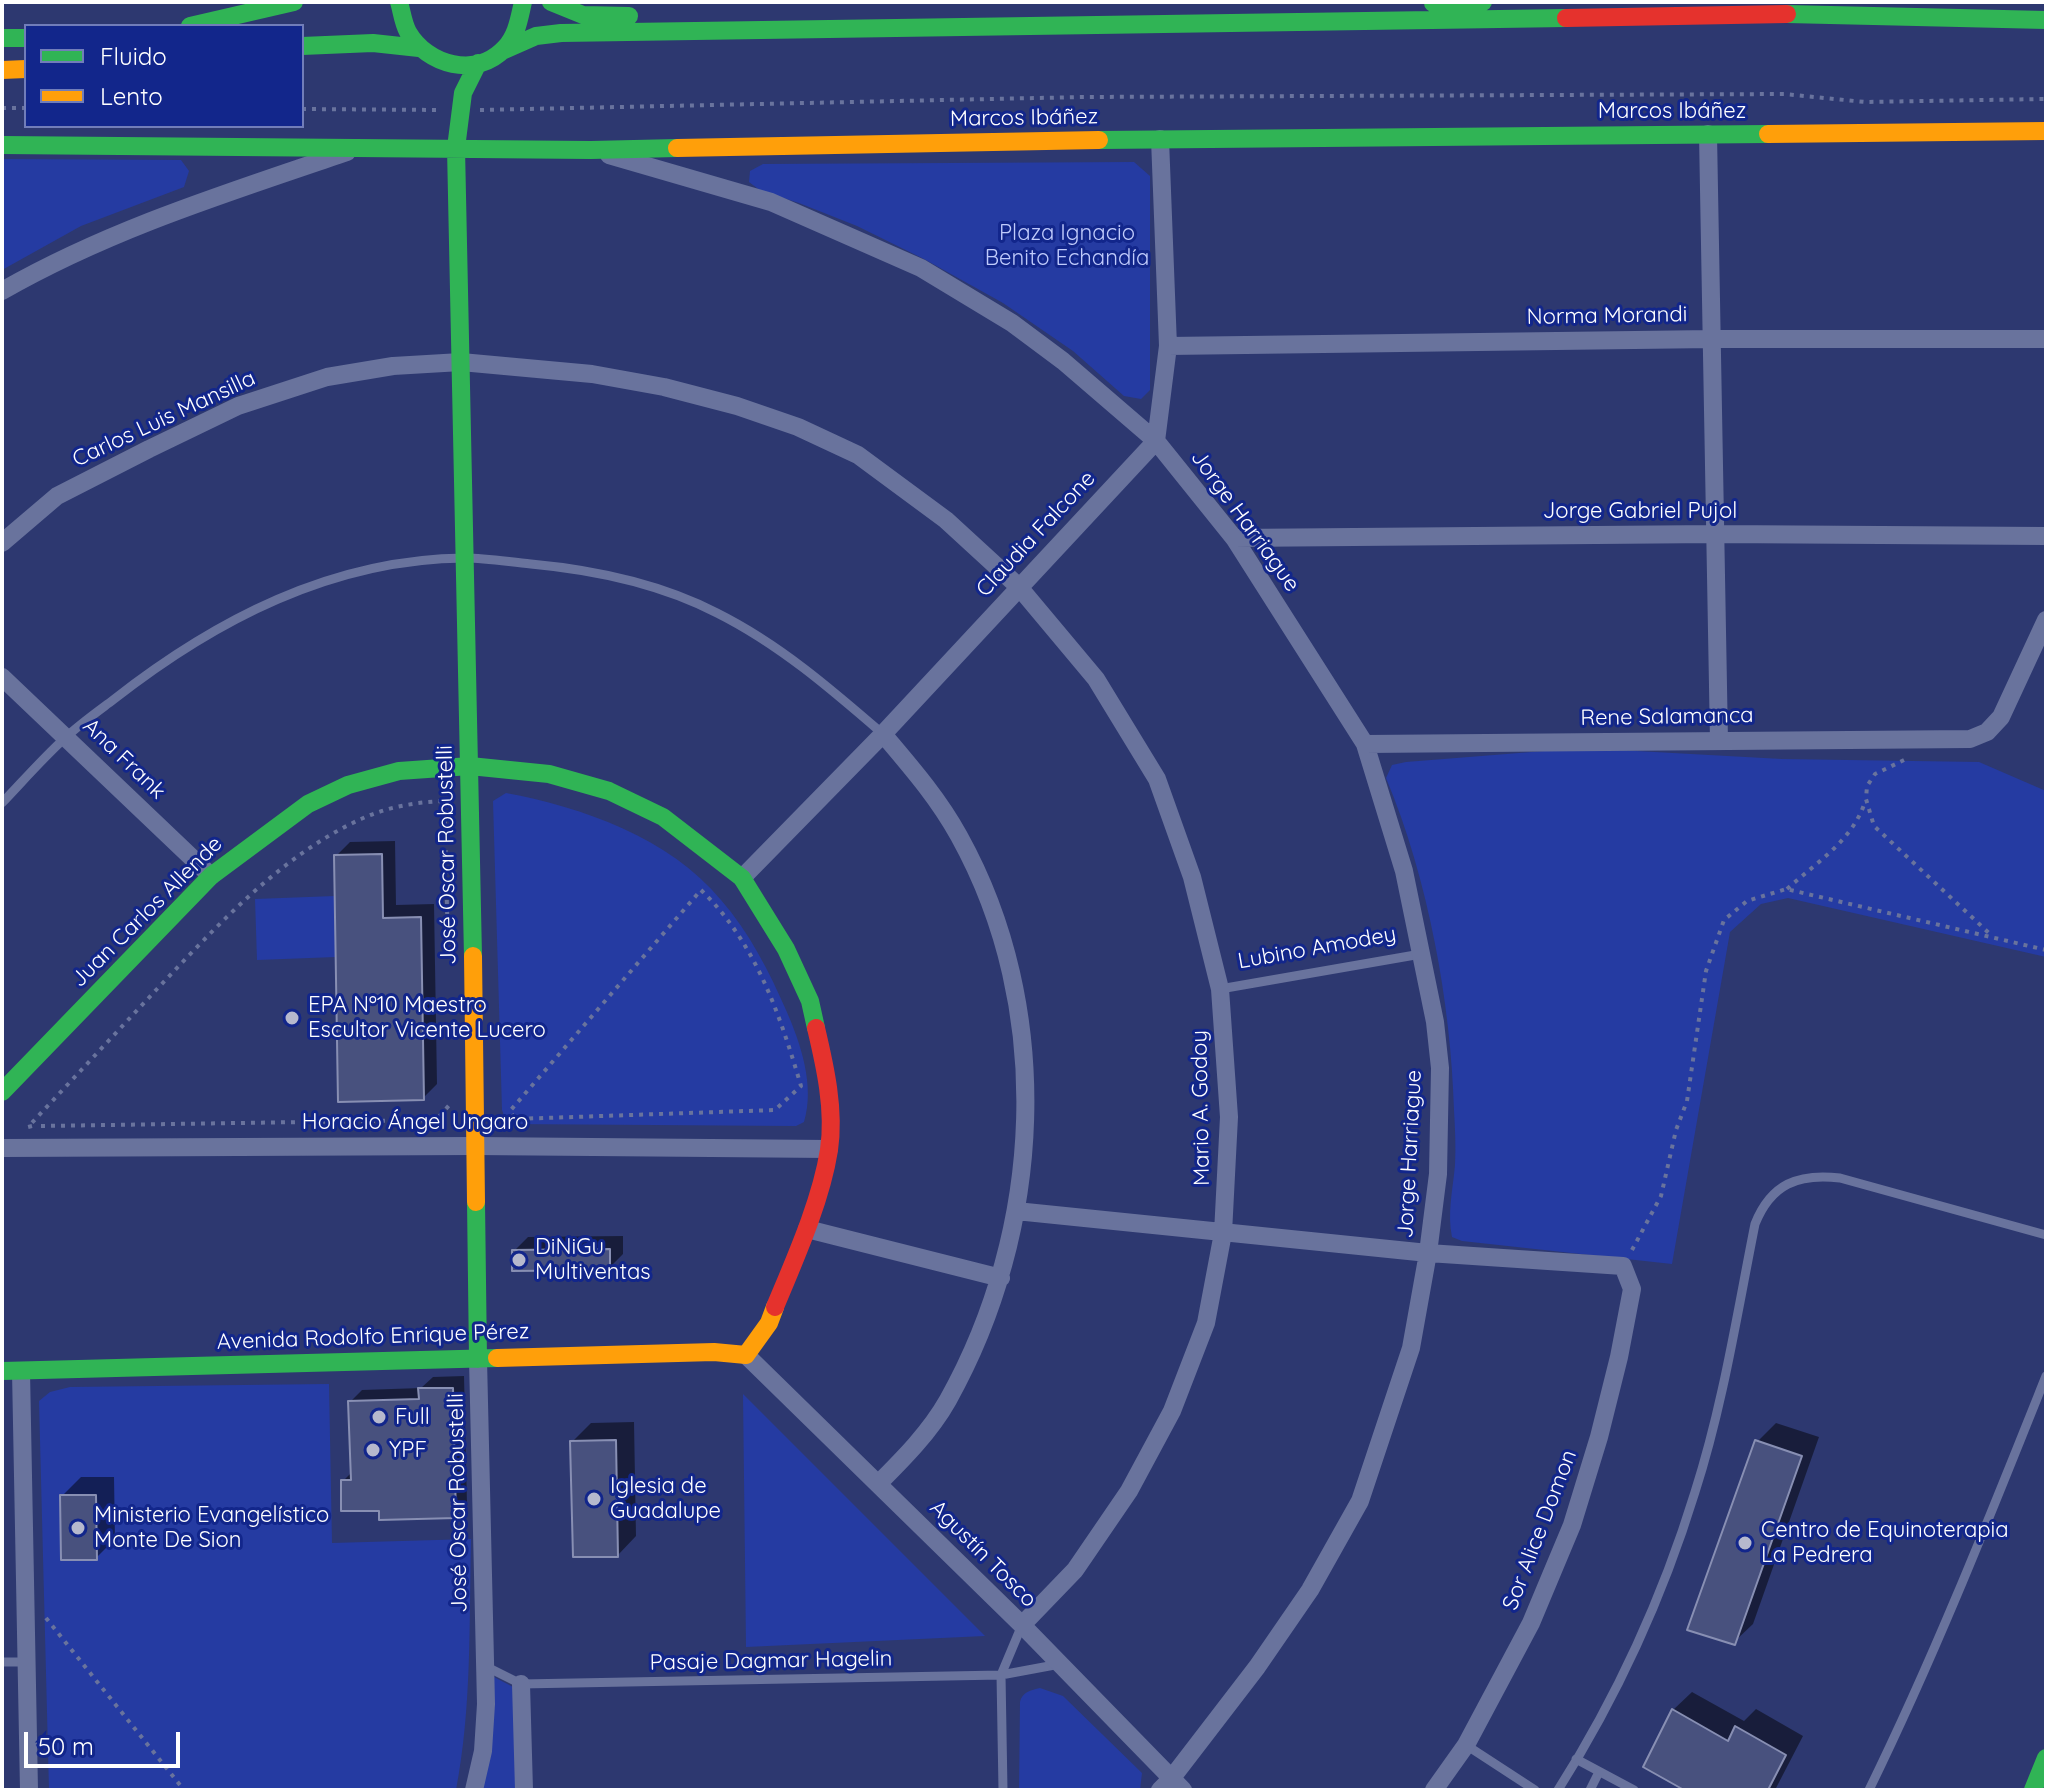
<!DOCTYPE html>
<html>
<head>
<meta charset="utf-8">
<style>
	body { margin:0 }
	#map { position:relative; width:2048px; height:1792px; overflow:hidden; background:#2d3870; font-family:Quicksand,sans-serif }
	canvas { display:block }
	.frame { position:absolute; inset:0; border:4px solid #fff; pointer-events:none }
	.legend { position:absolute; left:24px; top:24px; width:280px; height:104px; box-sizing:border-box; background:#12268b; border:2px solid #717db9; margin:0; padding:10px 14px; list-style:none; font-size:24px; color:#fff }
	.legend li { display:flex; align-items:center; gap:16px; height:40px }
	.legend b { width:40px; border:2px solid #717db9 }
	.scale { position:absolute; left:24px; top:1732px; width:156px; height:36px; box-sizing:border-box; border:4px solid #fff; border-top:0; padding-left:10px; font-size:24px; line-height:28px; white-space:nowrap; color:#fff; -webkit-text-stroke:6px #12268b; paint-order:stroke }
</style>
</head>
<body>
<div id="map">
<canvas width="2048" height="1792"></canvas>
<div class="frame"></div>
<ul class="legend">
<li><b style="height:10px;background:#30b455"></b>Fluido</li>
<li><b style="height:10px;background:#ff9f0a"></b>Lento</li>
</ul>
<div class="scale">50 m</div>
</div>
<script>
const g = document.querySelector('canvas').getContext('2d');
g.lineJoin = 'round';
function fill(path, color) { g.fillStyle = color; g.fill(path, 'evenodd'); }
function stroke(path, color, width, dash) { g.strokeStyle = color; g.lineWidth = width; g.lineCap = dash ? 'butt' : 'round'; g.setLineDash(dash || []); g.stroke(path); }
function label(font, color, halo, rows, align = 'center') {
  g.font = font + ' Quicksand,sans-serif'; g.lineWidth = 6; g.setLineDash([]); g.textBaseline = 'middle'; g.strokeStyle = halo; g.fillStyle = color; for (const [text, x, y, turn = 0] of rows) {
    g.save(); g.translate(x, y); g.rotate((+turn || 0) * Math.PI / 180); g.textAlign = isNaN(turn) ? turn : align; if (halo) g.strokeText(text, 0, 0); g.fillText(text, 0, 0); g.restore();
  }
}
fill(new Path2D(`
	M2 159 181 160 189 171 184 187 81 226 2 270Z
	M1134 162 1150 176V390L1141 399 1124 396 1073 351 1003 303 924 259 857 226 799 203 761 191 749 182 750 171 763 164Z
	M1582 748 1782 759 1979 762 2046 791V957L1788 898 1761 904 1730 932 1672 1264 1462 1241 1452 1237C1447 1213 1453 1189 1455 1165 1456 1147 1455 1128 1454 1110 1451 1003 1428 878 1386 778L1392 765 1406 762Z
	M506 793C582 807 670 838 721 900 749 932 769 971 786 1010 801 1044 815 1086 804 1122L796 1126 507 1124 502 1110 493 801Z
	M335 896 336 957 257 960 255 899Z
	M329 1384 332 1543 471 1539C469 1623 472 1707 456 1790H49L39 1401 50 1392 70 1387Z
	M743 1394 985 1636 746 1647Z
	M492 1676 515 1688 516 1790H481Z
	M1040 1688 1063 1696 1142 1773 1140 1790H1019L1020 1702C1022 1692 1031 1690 1040 1688Z`), '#253ba2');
fill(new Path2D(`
	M395 841 396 905 434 904 437 1084 423 1098 336 856 350 842Z
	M623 1236V1254L609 1268 514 1251 528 1237Z
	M464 1376 467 1504 455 1516 381 1509 343 1481 353 1471 350 1402 362 1390 421 1388 433 1377Z
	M634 1422 636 1536 618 1555 572 1442 591 1423Z
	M1776 1423 1819 1437 1753 1624 1734 1642 1757 1442Z
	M81 1477H114L115 1539 96 1558 62 1496Z
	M1692 1692 1744 1721 1756 1709 1803 1736 1775 1790H1688L1673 1710Z`), '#0007');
const building = new Path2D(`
	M382 854 383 918 421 917 424 1100 338 1102 334 855Z
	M610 1249V1270L512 1271V1250Z
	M418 1388H453L456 1518 379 1520V1511H341V1480H351L348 1401 419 1399Z
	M616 1440 618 1557H573L570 1441Z
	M1755 1440 1802 1456 1735 1645 1687 1630Z
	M60 1495H96L97 1560H61Z
	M1672 1709 1728 1741 1735 1726 1786 1755 1768 1790H1684L1643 1767Z`);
fill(building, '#48517e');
stroke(building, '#888fb3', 2);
stroke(new Path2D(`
	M2 108H26
	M302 109 440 110
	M480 110 1083 97 1784 94 1865 102 2046 99
	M1904 760 1875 774 1867 786 1866 799 1874 826 1990 934
	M444 790 448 946
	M1787 889C1817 862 1852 841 1865 802
	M701 890C756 943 780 1015 801 1086L775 1110 515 1119 510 1111Z
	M32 1126 28 1127C71 1081 114 1035 157 989 217 926 280 856 361 819 387 807 416 802 444 801
	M41 1126 436 1120 452 1102
	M1632 1250 1661 1196 1676 1130 1687 1101 1706 971 1724 920 1747 901 1786 889 2046 950
	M46 1618 184 1790`), '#69739d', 4, [4, 6]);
stroke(new Path2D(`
	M2 803C23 781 43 758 65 738 80 724 97 712 113 700 215 620 332 559 465 558 487 558 509 562 531 564 596 570 659 583 717 613 779 644 831 689 883 734
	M1220 989 1421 954
	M2 1662H26
	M485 1666 521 1684 1001 1675 1060 1664
	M1466 1745 1535 1790
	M1576 1759 1634 1790
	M1003 1790 1001 1675 1022 1625
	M1558 1790C1617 1697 1663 1596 1695 1492 1723 1405 1737 1314 1755 1224 1771 1184 1798 1173 1840 1178L2046 1235
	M1590 1790 1599 1772
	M1869 1790C1935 1655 1990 1516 2046 1376`), '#69739d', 9);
stroke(new Path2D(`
	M1708 134 1719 741
	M609 155 771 202 921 268 1012 323 1063 361 1156 441 1234 538 1365 744 1404 871 1435 1022 1440 1068 1438 1174 1428 1253 1411 1348 1360 1501 1310 1590 1257 1667 1171 1779 1160 1790
	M2 291C110 229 230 192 347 152
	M1168 346 1712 339H2046
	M1234 538 1716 534 2046 536
	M2 543 57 496 149 449 238 406 327 377 393 366 461 362 592 374 664 387 737 406 798 427 858 455 946 520 1019 587 1096 679 1157 779 1192 877 1220 989 1229 1117 1223 1233 1206 1323 1172 1411 1129 1491 1075 1570 1022 1625
	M2 677 211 876
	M1365 744 1970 739 1987 732 2001 717 2046 620
	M742 878 883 734 1156 441 1168 346 1160 139
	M2 1148 475 1146 829 1149
	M1016 1211 1428 1253 1623 1266 1632 1289 1619 1357 1599 1437 1572 1525 1531 1623 1466 1745 1434 1790
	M807 1229 1001 1278
	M746 1355 1022 1625 1183 1790
	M21 1371 29 1790
	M878 1484C903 1459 930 1432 948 1400 1043 1230 1055 1009 959 836 938 798 911 767 883 734
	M521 1684 524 1790
	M474 1790 483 1751 486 1704 478 1359`), '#69739d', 18);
stroke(new Path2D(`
	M399 2C402 12 403 23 408 32 427 65 476 79 505 48 517 35 519 19 523 2
	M551 2 583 15 629 16
	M1433 3 1483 2
	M1787 14 2046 20
	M190 26 294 2
	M2 38H26
	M302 46 373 43 419 48
	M502 51 536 36 561 33 1566 18
	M1099 140 1768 134
	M2 145 591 150 677 148
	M473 956 456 148 463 93 478 63
	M2 1092 211 876 308 804 348 785 399 771 470 766 549 774 609 791 663 817 742 878 786 949 810 1001 816 1028
	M476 1202 478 1359
	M2 1371 497 1358
	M2033 1790 2046 1758`), '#30b455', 18);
stroke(new Path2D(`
	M2 70 26 69
	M1768 134 2046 131
	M677 148 1099 140
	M473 956 476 1202
	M497 1358 714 1352 746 1355 769 1323 775 1307`), '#ff9f0a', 18);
stroke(new Path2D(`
	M1566 18 1787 14
	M775 1307C795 1259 821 1201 829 1150 835 1110 825 1066 816 1028`), '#e5322d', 18);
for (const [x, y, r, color] of [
	[292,1018,8,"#b6b9cd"],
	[519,1260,8,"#b6b9cd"],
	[379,1417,8,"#b6b9cd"],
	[373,1450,8,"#b6b9cd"],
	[594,1499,8,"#b6b9cd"],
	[78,1528,8,"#b6b9cd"],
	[1745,1543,8,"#b6b9cd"]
]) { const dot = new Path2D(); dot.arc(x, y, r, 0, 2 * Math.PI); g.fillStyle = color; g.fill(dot); stroke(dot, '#12268b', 3); }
label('22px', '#fff', '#12268b', [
	["Marcos Ibáñez",1672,111],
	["Marcos Ibáñez",1024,118,-1],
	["Norma Morandi",1607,316,-1],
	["Carlos Luis Mansilla",164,419,-25],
	["Jorge Gabriel Pujol",1640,511],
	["Jorge Harriague",1245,521,54],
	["Claudia Falcone",1036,534,-47],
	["Rene Salamanca",1667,717,-1],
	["Ana Frank",124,759,44],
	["José Oscar Robustelli",447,855,-91],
	["Juan Carlos Allende",147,912,-45],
	["Lubino Amodey",1317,948,-10],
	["Mario A. Godoy",1201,1108,-91],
	["Horacio Ángel Ungaro",415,1122],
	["Jorge Harriague",1410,1154,-87],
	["Avenida Rodolfo Enrique Pérez",373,1337,-2],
	["José Oscar Robustelli",458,1503,-91],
	["Sor Alice Domon",1540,1530,-69],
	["Agustín Tosco",983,1554,45],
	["Pasaje Dagmar Hagelin",771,1661,-1]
]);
label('22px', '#c0cbfc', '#12268b', [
	["Plaza Ignacio",1067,233],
	["Benito Echandía",1067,258]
]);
label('22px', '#fff', '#12268b', [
	["EPA Nº10 Maestro",308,1005],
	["Escultor Vicente Lucero",308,1030],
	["DiNiGu",535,1247],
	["Multiventas",535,1272],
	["Full",395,1417],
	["YPF",389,1450],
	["Iglesia de",610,1486],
	["Guadalupe",610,1511],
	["Ministerio Evangelístico",94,1515],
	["Monte De Sion",94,1540],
	["Centro de Equinoterapia",1761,1530],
	["La Pedrera",1761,1555]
], 'left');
</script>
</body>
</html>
